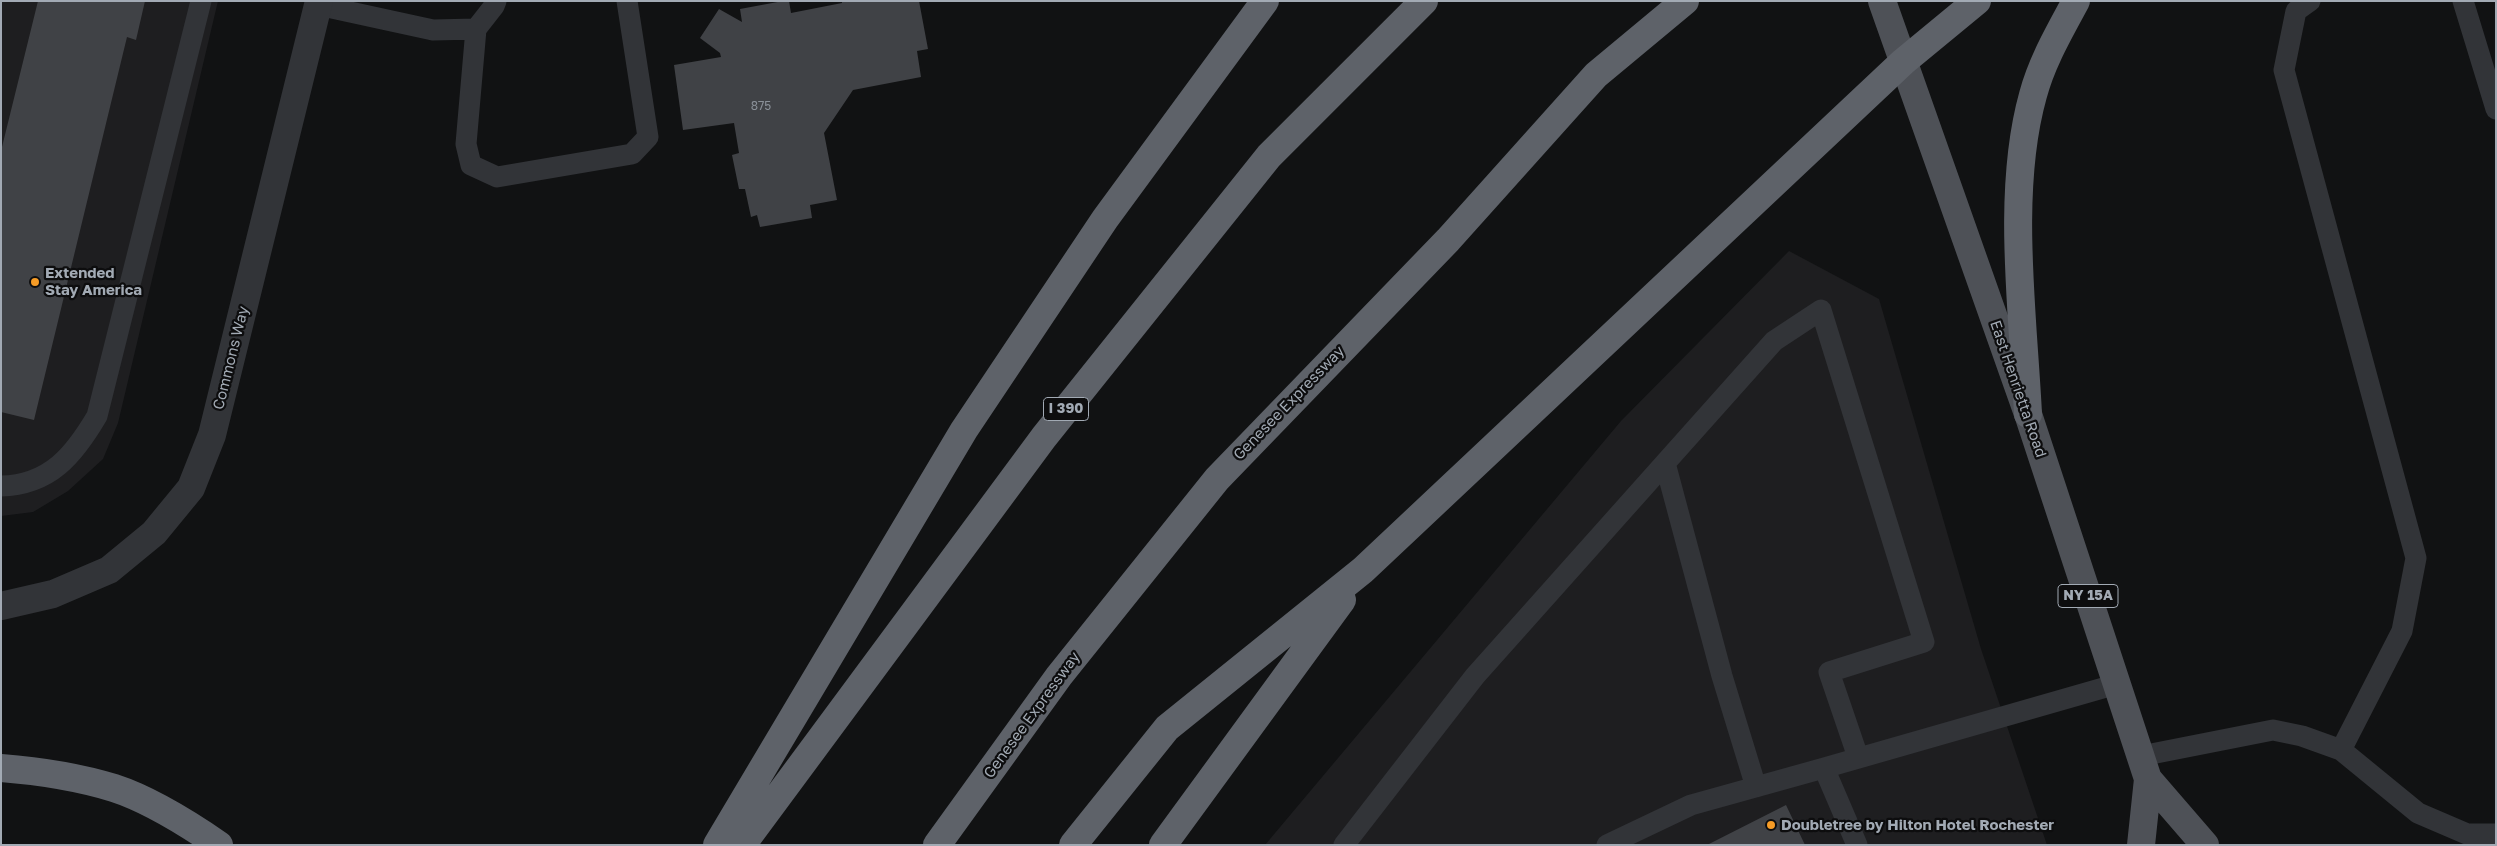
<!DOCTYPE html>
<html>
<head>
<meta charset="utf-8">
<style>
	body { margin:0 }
	#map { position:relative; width:2497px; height:846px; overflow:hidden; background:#111213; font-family:"Golos Text",sans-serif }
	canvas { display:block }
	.frame { position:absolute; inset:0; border:2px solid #a2aab4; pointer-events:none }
</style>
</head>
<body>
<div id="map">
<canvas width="2497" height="846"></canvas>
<div class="frame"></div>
</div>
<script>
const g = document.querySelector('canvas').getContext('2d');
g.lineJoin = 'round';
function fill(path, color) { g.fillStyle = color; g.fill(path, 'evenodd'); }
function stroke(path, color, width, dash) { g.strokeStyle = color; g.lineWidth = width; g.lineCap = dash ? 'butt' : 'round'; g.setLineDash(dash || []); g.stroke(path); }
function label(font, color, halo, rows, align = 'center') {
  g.font = font + ' "Golos Text",sans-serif'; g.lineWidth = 4.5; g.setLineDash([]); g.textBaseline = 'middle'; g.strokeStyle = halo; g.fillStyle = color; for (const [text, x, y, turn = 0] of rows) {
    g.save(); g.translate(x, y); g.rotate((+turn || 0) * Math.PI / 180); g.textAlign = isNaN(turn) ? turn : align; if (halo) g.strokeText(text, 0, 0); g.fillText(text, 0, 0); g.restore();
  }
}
fill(new Path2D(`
	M1 1H218L118 423 103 459 68 491 33 512 1 516Z
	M1789 251 1879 299 1981 649 2047 845H1265L1621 421Z`), '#1e1e20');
fill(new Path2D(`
	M38 1H145L136 40 127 37 34 420 1 412V151Z
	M783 1H789L791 13 842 3V1H919L928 49 917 51 921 77 853 90 824 133 837 200 810 205 812 218 760 227 757 215 751 217 745 189H739L732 155 739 153 734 123 683 130 674 65 721 57 720 53 700 38 719 9 742 22 740 9Z
	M1786 805 1805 845H1707Z`), '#404246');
stroke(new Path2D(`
	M2310 1 2296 11 2284 70 2416 558 2402 631 2341 750
	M2463 1 2496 109
	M318 5 433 30 476 29 494 6 496 1
	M476 29 466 144 471 165 497 177 632 154 648 137 627 1
	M1665 463 1722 676 1756 787
	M1 486C50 485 74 455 97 416L201 1
	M2141 756 2273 730 2302 736 2341 750 2418 813 2467 834H2496
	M1344 845 1475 676 1774 341 1821 310 1924 642 1829 672 1858 757
	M1607 845 1691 805 1824 768
	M1857 845 1824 768 2117 684`), '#323438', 21);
stroke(new Path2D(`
	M1 606 53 594 109 570 154 533 191 488 212 435 319 1`), '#323438', 28);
stroke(new Path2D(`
	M1882 1 2028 414 2148 779 2205 845
	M2141 845 2148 779`), '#4e5157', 28);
stroke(new Path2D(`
	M2028 414C2023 314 2006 191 2033 95 2042 61 2060 31 2076 1
	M1 768C39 771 78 777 114 788 148 799 190 825 219 845
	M717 845 964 430 1105 219 1265 1
	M742 845 1044 437 1269 156 1424 1
	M937 845 1059 676 1217 479 1448 240 1596 75 1685 1
	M1073 845 1167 728 1363 570 1903 62 1977 1
	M1163 845 1342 600`), '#5e6269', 28);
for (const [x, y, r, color] of [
	[35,282,5,"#f79c26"],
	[1771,825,5,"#f79c26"]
]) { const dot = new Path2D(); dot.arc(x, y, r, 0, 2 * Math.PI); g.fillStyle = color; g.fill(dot); stroke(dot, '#0d0d0e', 2); }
label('12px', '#8a9098', null, [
	["875",761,106]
]);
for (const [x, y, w] of [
	[1066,409,45],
	[2088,596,60]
]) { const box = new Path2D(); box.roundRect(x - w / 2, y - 11.5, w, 23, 4); g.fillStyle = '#0d0d0e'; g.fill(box); stroke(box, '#a2aab4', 1); }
label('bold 14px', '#a2aab4', null, [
	["I 390",1066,409],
	["NY 15A",2088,596]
]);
label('bold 15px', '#a2aab4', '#0d0d0e', [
	["Extended",45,273],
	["Stay America",45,290],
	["Doubletree by Hilton Hotel Rochester",1781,825]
], 'left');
label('15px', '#a2aab4', '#0d0d0e', [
	["Commons Way",231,358,-76],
	["East Henrietta Road",2018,389,71],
	["Genesee Expressway",1289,403,-46],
	["Genesee Expressway",1032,715,-54]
]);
</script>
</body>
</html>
